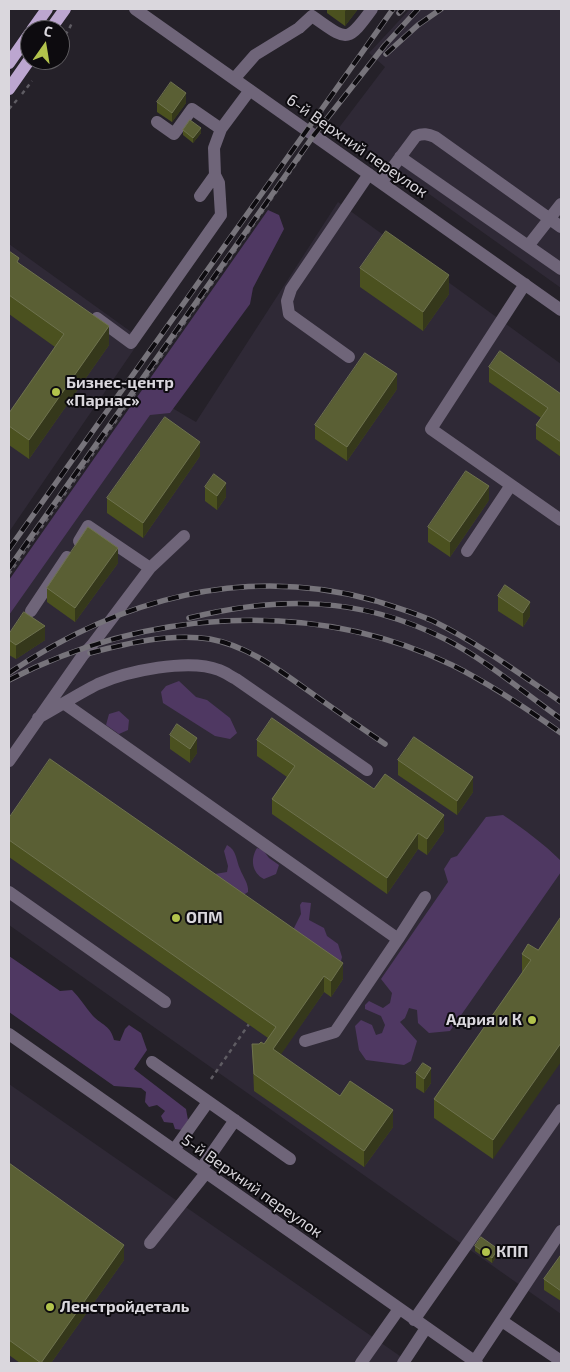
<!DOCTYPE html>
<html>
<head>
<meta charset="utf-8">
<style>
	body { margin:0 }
	#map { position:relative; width:570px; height:1372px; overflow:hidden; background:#252129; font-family:"Exo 2",sans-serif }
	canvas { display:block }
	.frame { position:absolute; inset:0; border:10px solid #dad7dd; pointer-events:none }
	.north { position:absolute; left:20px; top:20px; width:50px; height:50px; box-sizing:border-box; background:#0d0b0f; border:1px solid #5f5d61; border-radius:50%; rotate:13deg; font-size:14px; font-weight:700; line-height:20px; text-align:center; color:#dad7dd }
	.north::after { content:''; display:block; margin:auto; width:18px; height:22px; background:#b2c34c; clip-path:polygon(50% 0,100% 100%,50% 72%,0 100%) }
</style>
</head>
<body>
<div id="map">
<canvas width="570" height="1372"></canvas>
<div class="frame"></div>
<div class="north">С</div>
</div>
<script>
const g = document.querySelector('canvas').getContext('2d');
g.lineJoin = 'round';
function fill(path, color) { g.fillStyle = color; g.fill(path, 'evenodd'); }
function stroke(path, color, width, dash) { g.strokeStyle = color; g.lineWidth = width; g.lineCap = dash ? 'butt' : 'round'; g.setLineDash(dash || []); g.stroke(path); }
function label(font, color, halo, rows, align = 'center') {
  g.font = font + ' "Exo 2",sans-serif'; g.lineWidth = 4; g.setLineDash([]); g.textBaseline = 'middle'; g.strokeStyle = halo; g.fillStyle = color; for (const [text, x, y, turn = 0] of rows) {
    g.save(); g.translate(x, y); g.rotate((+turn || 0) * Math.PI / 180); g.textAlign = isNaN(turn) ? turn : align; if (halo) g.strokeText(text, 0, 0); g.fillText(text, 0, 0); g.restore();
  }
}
fill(new Path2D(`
	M410 9H561V288L338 129 385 67 369 53Z
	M338 202 561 364V1314L9 925V613L157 399 196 422Z
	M9 244 141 339 9 532Z
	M9 1084 410 1363H9Z`), '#2f2936');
fill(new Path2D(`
	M268 210 279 215 284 229 253 288 250 304 170 413 150 415 9 615V580Z
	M179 681 196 697 207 700 230 718 237 733 230 739 215 736 163 703 161 692 166 686Z
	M119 711 129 720 128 730 119 734 106 725 109 714Z
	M503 815C524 829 544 844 561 861V872L450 1031 429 1033 418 1023 417 1010 409 1008 405 1018 400 1022 417 1041 411 1061 404 1065 366 1060 359 1050 355 1026 361 1020 372 1025 376 1035 382 1033 385 1025 381 1016 365 1009V1005L369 1001 383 1008 390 1003 392 993 381 979 448 882 444 869 451 858 457 856 486 817Z
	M227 845C237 850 236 861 240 869 243 877 249 884 248 892L240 897 215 874 227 872 228 866 224 851Z
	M257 848 263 850 269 858 279 865 276 874 264 879C252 873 250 859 257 848Z
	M302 902 311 903 309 920 324 928 327 936 338 944 342 957 340 965 291 934 301 914 300 905Z
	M9 956 60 991 72 990C80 998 86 1008 93 1016 103 1026 110 1025 114 1040L120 1041 125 1029 129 1025 141 1033 147 1050 134 1069 186 1109 188 1120 182 1130 175 1129 173 1123 164 1122 161 1116 165 1111 157 1105 149 1107 145 1102 146 1092 141 1088 114 1086 9 1012Z`), '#4f3862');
stroke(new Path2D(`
	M60 41 68 31 72 23
	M22 94 32 81
	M9 109 17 100
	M9 574 303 154
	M211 1079 249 1024`), '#5f5c63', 2.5, [4, 4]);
stroke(new Path2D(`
	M135 9 561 310
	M234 79 255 55 299 28 312 16C347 40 346 45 372 9
	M157 122 174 134 192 109 221 129
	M400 157 561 269
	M381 183 416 136C423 133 428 134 435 137L561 227
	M200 196 215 175
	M528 246 561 204
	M525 284 431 429 561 520
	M97 318 131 343 221 215 219 183 215 175 214 148 221 129 250 90
	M349 357 289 314 287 301 291 289 369 174
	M79 541 88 526 150 568
	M467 551 511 485
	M31 611 67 557
	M65 704 398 939 425 897
	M38 718C58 707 78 694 98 684 127 671 189 658 219 670 225 672 230 676 236 679L367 770
	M9 761 83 655 92 645 150 568 184 536
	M9 892 165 1002
	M9 1034 477 1363
	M305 1041 335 1032 398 939
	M152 1062 290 1159
	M174 1150 208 1102
	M201 1169 235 1120
	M150 1243 206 1173
	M414 1320 561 1110
	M502 1321 561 1361
	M474 1362 561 1231
	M361 1363 399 1309
	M403 1363 426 1328`), '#6f6579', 12);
stroke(new Path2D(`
	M32 30 47 9
	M50 30 65 9
	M9 63 30 33
	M9 89 30 59`), '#bca6d0', 12);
const rail = new Path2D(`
	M399 13 403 9
	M386 54 418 25 441 9
	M9 549 393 9
	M9 568 314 135 385 45 418 9
	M189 618C279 596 360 596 445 639 486 660 523 692 561 719
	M90 653C128 643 170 633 210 639 248 646 279 670 310 692 335 710 360 727 385 744
	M9 673C119 599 245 564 376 601 395 607 415 613 433 621 478 643 520 674 561 702
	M9 680C145 610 311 597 452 665 490 684 526 708 561 733`);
stroke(rail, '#77747b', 5.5);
stroke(rail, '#0d0b0f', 4, [11]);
fill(new Path2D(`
	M327 9H358L345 26 327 13Z
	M157 102 186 103 172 122 157 112Z
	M183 130 201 133 193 143 183 135Z
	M9 251 19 263 109 345 29 459 9 445V426L55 347 9 314Z
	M360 268 449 294 423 331 360 287Z
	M489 367 561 394V457L536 439V425L541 418 489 382Z
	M397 389 347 461 315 439V425Z
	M200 456 143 538 107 513V498Z
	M205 487 226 497 217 510 205 501Z
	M489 500 450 557 428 542V527Z
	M118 563 75 622 47 602V588Z
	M498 596 530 616 523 627 498 611Z
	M9 634 45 640 16 659 9 655Z
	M170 735 197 753 190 763 170 749Z
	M257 740 374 789 444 831 427 855 418 849 387 894 272 814V799L287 777 257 756Z
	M398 760 473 792 457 815 398 775Z
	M9 818 343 979 331 997 324 992 280 1055 340 1096 393 1127 364 1167 254 1091 252 1044H264L268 1038 9 857Z
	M538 950 493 1159 434 1118V1099L522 973V954Z
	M416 1073 431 1083 424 1093 416 1088Z
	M9 1163 124 1260 51 1363H20L9 1355Z
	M475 1246 498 1254 492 1263 475 1251Z
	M561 1255V1301L544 1290V1279Z`), '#4b511f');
fill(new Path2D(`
	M347 9H358L345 26V11Z
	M186 93V103L172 122V113Z
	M201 128V133L193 143V138Z
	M449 275V294L423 331V312Z
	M109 326V345L29 459V440Z
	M397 374V389L347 461V447Z
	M200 442V456L143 538V523Z
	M226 483V497L217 510V496Z
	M489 486V500L450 557V542Z
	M118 548V563L75 622V608Z
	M530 602V616L523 627V613Z
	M45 626V640L16 659V645Z
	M197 738V753L190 763V749Z
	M473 777V792L457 815V801Z
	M444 815V831L427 855V839Z
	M418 833V849L387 894V878Z
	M343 963V979L331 997V981Z
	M324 976V992L273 1066V1049Z
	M561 1043V1062L493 1159V1140Z
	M431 1068V1083L424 1093V1079Z
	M393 1110V1127L364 1167V1151Z
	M124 1245V1260L51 1363H41Z
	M498 1249V1254L492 1263V1258Z`), '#35381b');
const building = new Path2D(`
	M171 82 186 93 172 113 157 102Z
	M190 120 201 128 193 138 183 130Z
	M386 231 449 275 423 312 360 268Z
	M9 251 19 258 17 262 109 326 29 440 9 426V413L64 334 9 295Z
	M500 351 561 394V442L536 425 548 408 489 367Z
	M365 353 397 374 347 447 315 425Z
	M165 417 200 442 143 523 107 498Z
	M466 471 489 486 450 542 428 527Z
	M214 474 226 483 217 496 205 487Z
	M88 527 118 548 75 608 47 588Z
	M505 585 530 602 523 613 498 596Z
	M24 612 45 626 16 645 9 640V634Z
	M272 718 374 789 385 774 444 815 427 839 418 833 387 878 272 799 295 766 257 740Z
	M177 724 197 738 190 749 170 735Z
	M414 737 473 777 457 801 398 760Z
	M50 759 343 963 331 981 324 976 273 1049 340 1096 350 1081 393 1110 364 1151 254 1074 252 1044H259L261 1042 264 1044 276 1027 9 840V818Z
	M561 917V1043L493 1140 434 1099 531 960 522 954 528 944 538 950Z
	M423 1063 431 1068 424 1079 416 1073Z
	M9 1163 124 1245 41 1363 9 1340Z
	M481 1237 498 1249 492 1258 475 1246Z
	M561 1255V1291L544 1279Z`);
fill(building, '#5a5f34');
stroke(building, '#6e724e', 1);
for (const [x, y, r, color] of [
	[56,392,5,"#b2c34c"],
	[176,918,5,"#b2c34c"],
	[532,1020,5,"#b2c34c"],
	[486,1252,5,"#b2c34c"],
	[50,1307,5,"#b2c34c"]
]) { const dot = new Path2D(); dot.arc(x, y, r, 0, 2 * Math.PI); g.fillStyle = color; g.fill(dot); stroke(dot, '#0d0b0f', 2); }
label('16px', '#dad7dd', '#0d0b0f', [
	["6-й Верхний переулок",357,146,35],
	["5-й Верхний переулок",252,1186,35]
]);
label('bold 16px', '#dad7dd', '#0d0b0f', [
	["Бизнес-центр",66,383],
	["«Парнас»",66,401],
	["ОПМ",186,918],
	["Адрия и К",522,1020,"right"],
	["КПП",496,1252],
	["Ленстройдеталь",60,1307]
], 'left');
</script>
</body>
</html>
